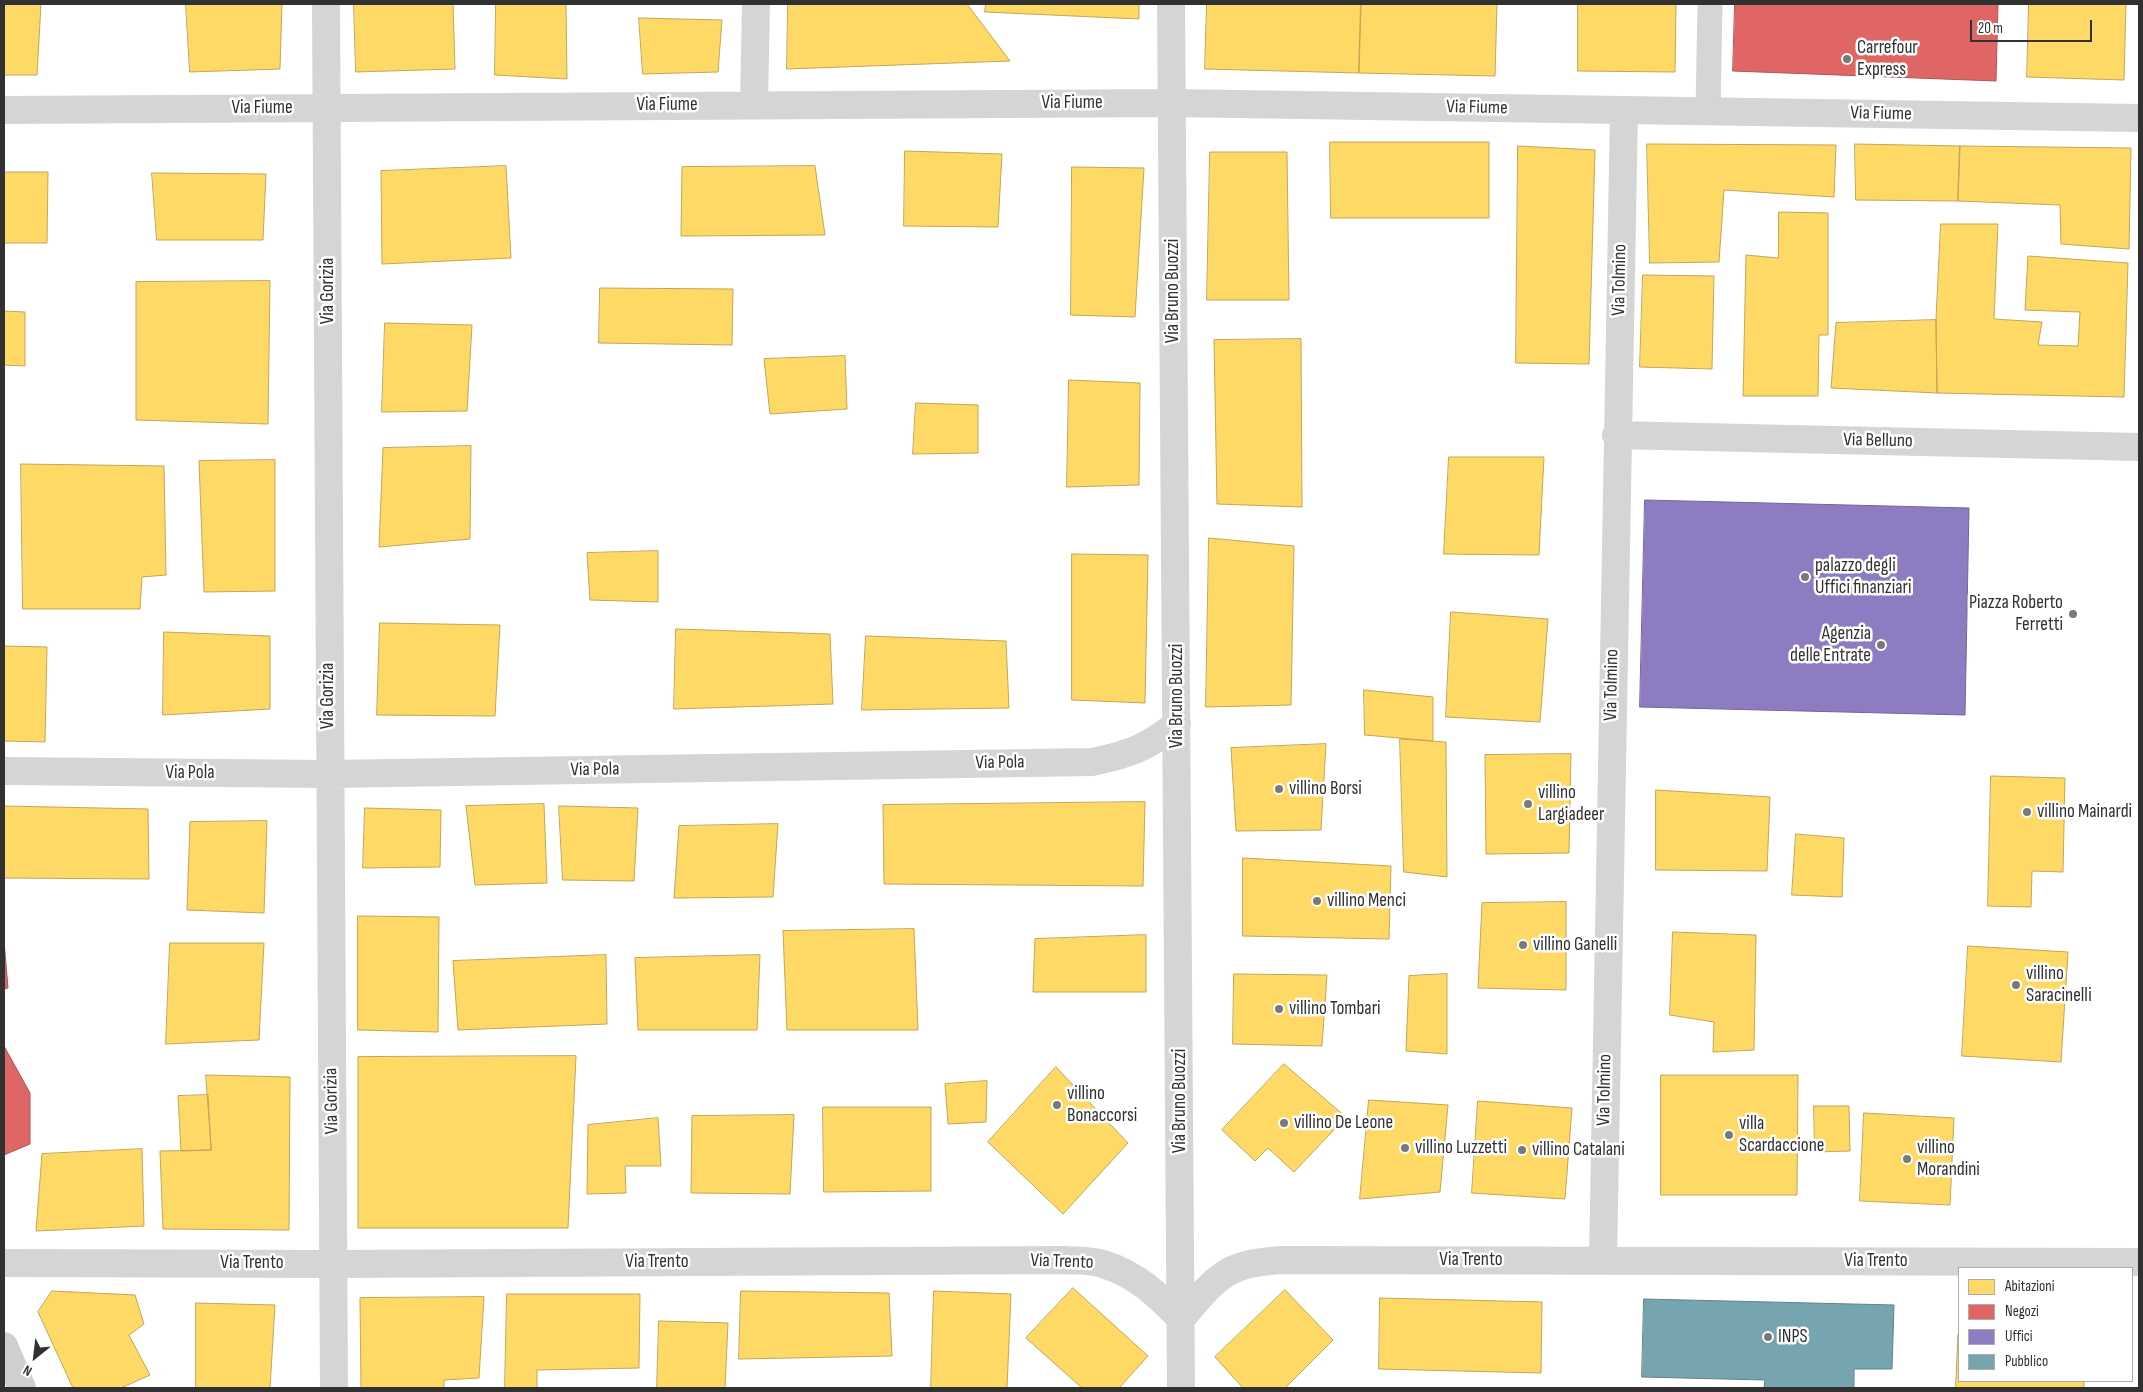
<!DOCTYPE html>
<html>
<head>
<meta charset="utf-8">
<style>
	body { margin:0 }
	#map { position:relative; width:2143px; height:1392px; overflow:hidden; background:#fff; font-family:"Sofia Sans Condensed",sans-serif }
	canvas { display:block }
	.frame { position:absolute; inset:0; border:5px solid #313131; pointer-events:none }
	.legend { position:absolute; left:1958px; top:1267px; width:175px; height:115px; box-sizing:border-box; background:#fff; border:1px solid #adadad; margin:0; padding:6px 9px; list-style:none; font-size:15px; color:#313131 }
	.legend li { display:flex; align-items:center; gap:10px; height:25px }
	.legend b { width:25px; border:1px solid #adadad }
	.north { position:absolute; left:10px; top:1332px; width:50px; height:50px; -webkit-text-stroke:4px #fff; paint-order:stroke; rotate:209deg; font-size:14px; font-weight:700; line-height:20px; text-align:center; color:#313131 }
	.north::after { content:''; display:block; margin:auto; width:18px; height:22px; background:#313131; clip-path:polygon(50% 0,100% 100%,50% 72%,0 100%) }
	.scale { position:absolute; left:1970px; top:20px; width:122px; height:22px; box-sizing:border-box; border:2px solid #313131; border-top:0; padding-left:6px; font-size:15px; line-height:18px; white-space:nowrap; color:#313131; -webkit-text-stroke:4px #fff; paint-order:stroke }
</style>
</head>
<body>
<div id="map">
<canvas width="2143" height="1392"></canvas>
<div class="frame"></div>
<ul class="legend">
<li><b style="height:14px;background:#ffd966"></b>Abitazioni</li>
<li><b style="height:14px;background:#e06666"></b>Negozi</li>
<li><b style="height:14px;background:#8e7cc3"></b>Uffici</li>
<li><b style="height:14px;background:#76a5af"></b>Pubblico</li>
</ul>
<div class="north">N</div>
<div class="scale">20 m</div>
</div>
<script>
const g = document.querySelector('canvas').getContext('2d');
g.lineJoin = 'round';
function fill(path, color) { g.fillStyle = color; g.fill(path, 'evenodd'); }
function stroke(path, color, width, dash) { g.strokeStyle = color; g.lineWidth = width; g.lineCap = dash ? 'butt' : 'round'; g.setLineDash(dash || []); g.stroke(path); }
function label(font, color, halo, rows, align = 'center') {
  g.font = font + ' "Sofia Sans Condensed",sans-serif'; g.lineWidth = 5; g.setLineDash([]); g.textBaseline = 'middle'; g.strokeStyle = halo; g.fillStyle = color; for (const [text, x, y, turn = 0] of rows) {
    g.save(); g.translate(x, y); g.rotate((+turn || 0) * Math.PI / 180); g.textAlign = isNaN(turn) ? turn : align; if (halo) g.strokeText(text, 0, 0); g.fillText(text, 0, 0); g.restore();
  }
}
const homes = new Path2D(`
	M4 4H41L37 75H4Z
	M186 4H282L280 69 190 72Z
	M354 4H453L455 69 356 72Z
	M496 4H566L567 79 495 75Z
	M788 4H967L1010 61 787 69Z
	M986 4H1139V19L985 12Z
	M1207 4H1361L1359 73 1205 69Z
	M1361 4H1497L1495 76 1359 73Z
	M1578 4H1676L1675 72 1578 71Z
	M2029 4H2126L2124 80 2027 77Z
	M639 18 722 20 718 72 643 74Z
	M1330 142H1489V218H1331Z
	M1647 144 1836 145 1834 197 1724 190 1719 262 1650 263Z
	M1855 144 1960 146 1958 201 1856 200Z
	M1518 146 1595 150 1589 364 1516 363Z
	M1960 146 2131 148 2129 249 2061 244 2060 205 1958 201Z
	M905 151 1002 154 998 227 904 226Z
	M1210 152H1287L1289 300H1207Z
	M506 166 511 258 382 264 381 171Z
	M815 166 825 235 681 236 682 167Z
	M1072 167 1144 168 1135 317 1071 315Z
	M4 172H48L47 243H4Z
	M152 173 266 174 263 240H157Z
	M1779 212 1828 213V335H1819L1818 396H1743L1746 255 1778 258Z
	M1941 224H1998L1994 319 2042 322 2038 345 2078 346 2080 312 2025 310 2028 256 2128 263 2124 397 1937 393 1936 320Z
	M1643 275 1714 276 1712 369 1640 367Z
	M270 281 268 424 136 420V282Z
	M600 288 733 289 732 345 599 343Z
	M4 311 25 312V366L4 365Z
	M1936 320 1937 393 1831 388 1836 323Z
	M385 323 472 325 467 411 382 412Z
	M1301 339 1302 507 1217 504 1214 340Z
	M845 356 847 409 770 414 764 359Z
	M1069 380 1140 383 1139 485 1067 487Z
	M916 403 978 405V453L913 454Z
	M471 446 470 539 379 547 383 448Z
	M1449 457H1544L1539 555 1444 554Z
	M275 460V591L204 592 199 461Z
	M21 464 164 466 166 575 142 577 140 609H23Z
	M1209 538 1294 546 1291 705 1206 707Z
	M658 551V602L590 600 587 553Z
	M1072 554 1148 555 1145 703 1072 700Z
	M1451 612 1548 619 1540 722 1446 717Z
	M380 623 500 625 495 716 377 715Z
	M676 629 830 634 833 704 674 709Z
	M164 632 270 636V709L163 715Z
	M866 636 1006 641 1009 708 862 710Z
	M4 646 47 647 45 742 4 741Z
	M1364 690 1433 697V741L1365 735Z
	M1400 739 1446 742 1447 877 1404 872Z
	M1326 744 1321 830 1236 831 1231 748Z
	M1571 754 1569 853 1486 854 1485 755Z
	M1991 776 2065 778 2063 872 2032 871 2031 907 1988 906Z
	M1656 790 1770 797 1767 871 1656 870Z
	M1145 802 1143 886 884 884 883 805Z
	M544 804 547 883 475 885 466 806Z
	M4 806 148 809 149 879 4 878Z
	M559 806 638 808 634 881 563 880Z
	M365 808 441 810 440 867 363 868Z
	M267 821 264 913 187 910 190 822Z
	M778 824 773 897 674 898 679 826Z
	M1796 834 1844 838 1842 897 1792 895Z
	M1243 858 1391 866 1389 939 1243 936Z
	M1566 902V990L1478 988 1482 903Z
	M358 916 439 917 438 1032 358 1030Z
	M914 929 918 1030H787L783 931Z
	M1673 932 1756 935 1754 1050 1713 1052 1714 1022 1670 1015Z
	M1146 935V992H1033L1035 939Z
	M170 943H264L259 1040 166 1044Z
	M1968 946 2068 952 2061 1062 1962 1056Z
	M606 955 607 1024 458 1030 453 961Z
	M760 955 757 1030H638L635 958Z
	M1234 974 1327 975 1322 1046 1233 1044Z
	M1447 974V1054L1406 1051 1409 976Z
	M576 1056 568 1228H358V1057Z
	M1284 1064 1346 1117 1294 1172 1268 1148 1255 1161 1222 1130Z
	M1056 1067 1128 1143 1063 1214 988 1142Z
	M206 1075 290 1077 289 1230 163 1229 160 1151 211 1150Z
	M1661 1075H1798L1797 1195H1661Z
	M987 1081 986 1122 948 1124 945 1084Z
	M208 1095 211 1150 181 1151 178 1096Z
	M1369 1100 1448 1105 1440 1192 1360 1199Z
	M1478 1101 1572 1108 1565 1199 1472 1193Z
	M1814 1106H1849L1850 1151 1815 1152Z
	M823 1107H931V1191L824 1192Z
	M1864 1113 1954 1118 1950 1205 1860 1201Z
	M794 1115 790 1194 691 1193 692 1116Z
	M658 1118 661 1166H625L626 1193 587 1194 588 1125Z
	M142 1149 144 1226 36 1231 42 1154Z
	M1073 1288 1148 1356 1119 1388H1082L1026 1338Z
	M1285 1290 1333 1340 1285 1388H1243L1215 1357Z
	M52 1291 135 1295 144 1324 129 1335 150 1375 121 1388H73L38 1312Z
	M741 1291 889 1293 892 1356 739 1359Z
	M934 1291 1011 1294 1007 1388H931Z
	M507 1294H640L639 1368 537 1370V1388H505Z
	M484 1297 479 1378 444 1380V1388H361L360 1298Z
	M1380 1298 1542 1302 1541 1373 1379 1369Z
	M196 1303 275 1305 270 1388H196Z
	M659 1321 728 1323 725 1388H657Z
	M1958 1335 1959 1381H2084V1388H1956Z`);
fill(homes, '#ffd966');
stroke(homes, '#c1a756', 1);
const shops = new Path2D(`
	M1735 4H1998L1996 81 1733 71Z
	M4 941 8 988 4 989Z
	M4 1046 30 1093V1144L4 1155Z`);
fill(shops, '#e06666');
stroke(shops, '#ac5656', 1);
const offices = new Path2D(`
	M1645 500 1969 508 1965 715 1640 707Z`);
fill(offices, '#8e7cc3');
stroke(offices, '#726697', 1);
const public = new Path2D(`
	M1644 1299 1894 1305 1892 1369H1854V1388H1764L1765 1380 1642 1377Z`);
fill(public, '#76a5af');
stroke(public, '#618289', 1);
stroke(new Path2D(`
	M1708 111 1710 4`), '#d5d5d5', 25);
stroke(new Path2D(`
	M326 4 334 1388
	M1171 4 1181 1388
	M754 104 756 4
	M4 110 1172 103 2139 118
	M1616 435 2139 447
	M4 771 329 774 1092 762C1131 754 1146 748 1177 724
	M1603 1260 1624 110
	M4 1263 334 1264 1065 1260C1077 1261 1092 1260 1103 1264 1136 1274 1158 1295 1181 1319
	M1181 1319C1199 1298 1218 1271 1246 1265 1257 1262 1269 1261 1281 1260L2139 1262`), '#d5d5d5', 28);
stroke(new Path2D(`
	M4 1346 22 1388`), '#cfcfcf', 28);
for (const [x, y, r, color] of [
	[1847,59,5,"#797979"],
	[1805,577,5,"#797979"],
	[2073,614,5,"#797979"],
	[1881,645,5,"#797979"],
	[1279,789,5,"#797979"],
	[1528,804,5,"#797979"],
	[2027,812,5,"#797979"],
	[1317,901,5,"#797979"],
	[1523,945,5,"#797979"],
	[2016,985,5,"#797979"],
	[1279,1009,5,"#797979"],
	[1057,1105,5,"#797979"],
	[1284,1123,5,"#797979"],
	[1729,1135,5,"#797979"],
	[1405,1148,5,"#797979"],
	[1522,1150,5,"#797979"],
	[1907,1159,5,"#797979"],
	[1768,1337,5,"#797979"]
]) { const dot = new Path2D(); dot.arc(x, y, r, 0, 2 * Math.PI); g.fillStyle = color; g.fill(dot); stroke(dot, '#fff', 2); }
label('19px', '#313131', '#fff', [
	["Carrefour",1857,48],
	["Express",1857,70],
	["palazzo degli",1815,566],
	["Uffici finanziari",1815,588],
	["Piazza Roberto",2063,603,"right"],
	["Ferretti",2063,625,"right"],
	["Agenzia",1871,634,"right"],
	["delle Entrate",1871,656,"right"],
	["villino Borsi",1289,789],
	["villino",1538,793],
	["Largiadeer",1538,815],
	["villino Mainardi",2037,812],
	["villino Menci",1327,901],
	["villino Ganelli",1533,945],
	["villino",2026,974],
	["Saracinelli",2026,996],
	["villino Tombari",1289,1009],
	["villino",1067,1094],
	["Bonaccorsi",1067,1116],
	["villino De Leone",1294,1123],
	["villa",1739,1124],
	["Scardaccione",1739,1146],
	["villino Luzzetti",1415,1148],
	["villino",1917,1148],
	["Morandini",1917,1170],
	["villino Catalani",1532,1150],
	["INPS",1778,1337]
], 'left');
label('19px', '#313131', '#fff', [
	["Via Fiume",1072,103],
	["Via Fiume",667,105],
	["Via Fiume",262,108],
	["Via Fiume",1477,108,1],
	["Via Fiume",1881,114,1],
	["Via Tolmino",1620,280,-89],
	["Via Gorizia",328,291,-90],
	["Via Bruno Buozzi",1173,291,-90],
	["Via Belluno",1878,441,1],
	["Via Tolmino",1612,685,-89],
	["Via Gorizia",328,696,-90],
	["Via Bruno Buozzi",1177,696,-90],
	["Via Pola",1000,763,-1],
	["Via Pola",595,770,-1],
	["Via Pola",190,773],
	["Via Tolmino",1605,1090,-89],
	["Via Gorizia",332,1101,-91],
	["Via Bruno Buozzi",1180,1101,-90],
	["Via Trento",1471,1260],
	["Via Trento",1876,1261],
	["Via Trento",657,1262],
	["Via Trento",1062,1262,2],
	["Via Trento",252,1263]
]);
</script>
</body>
</html>
